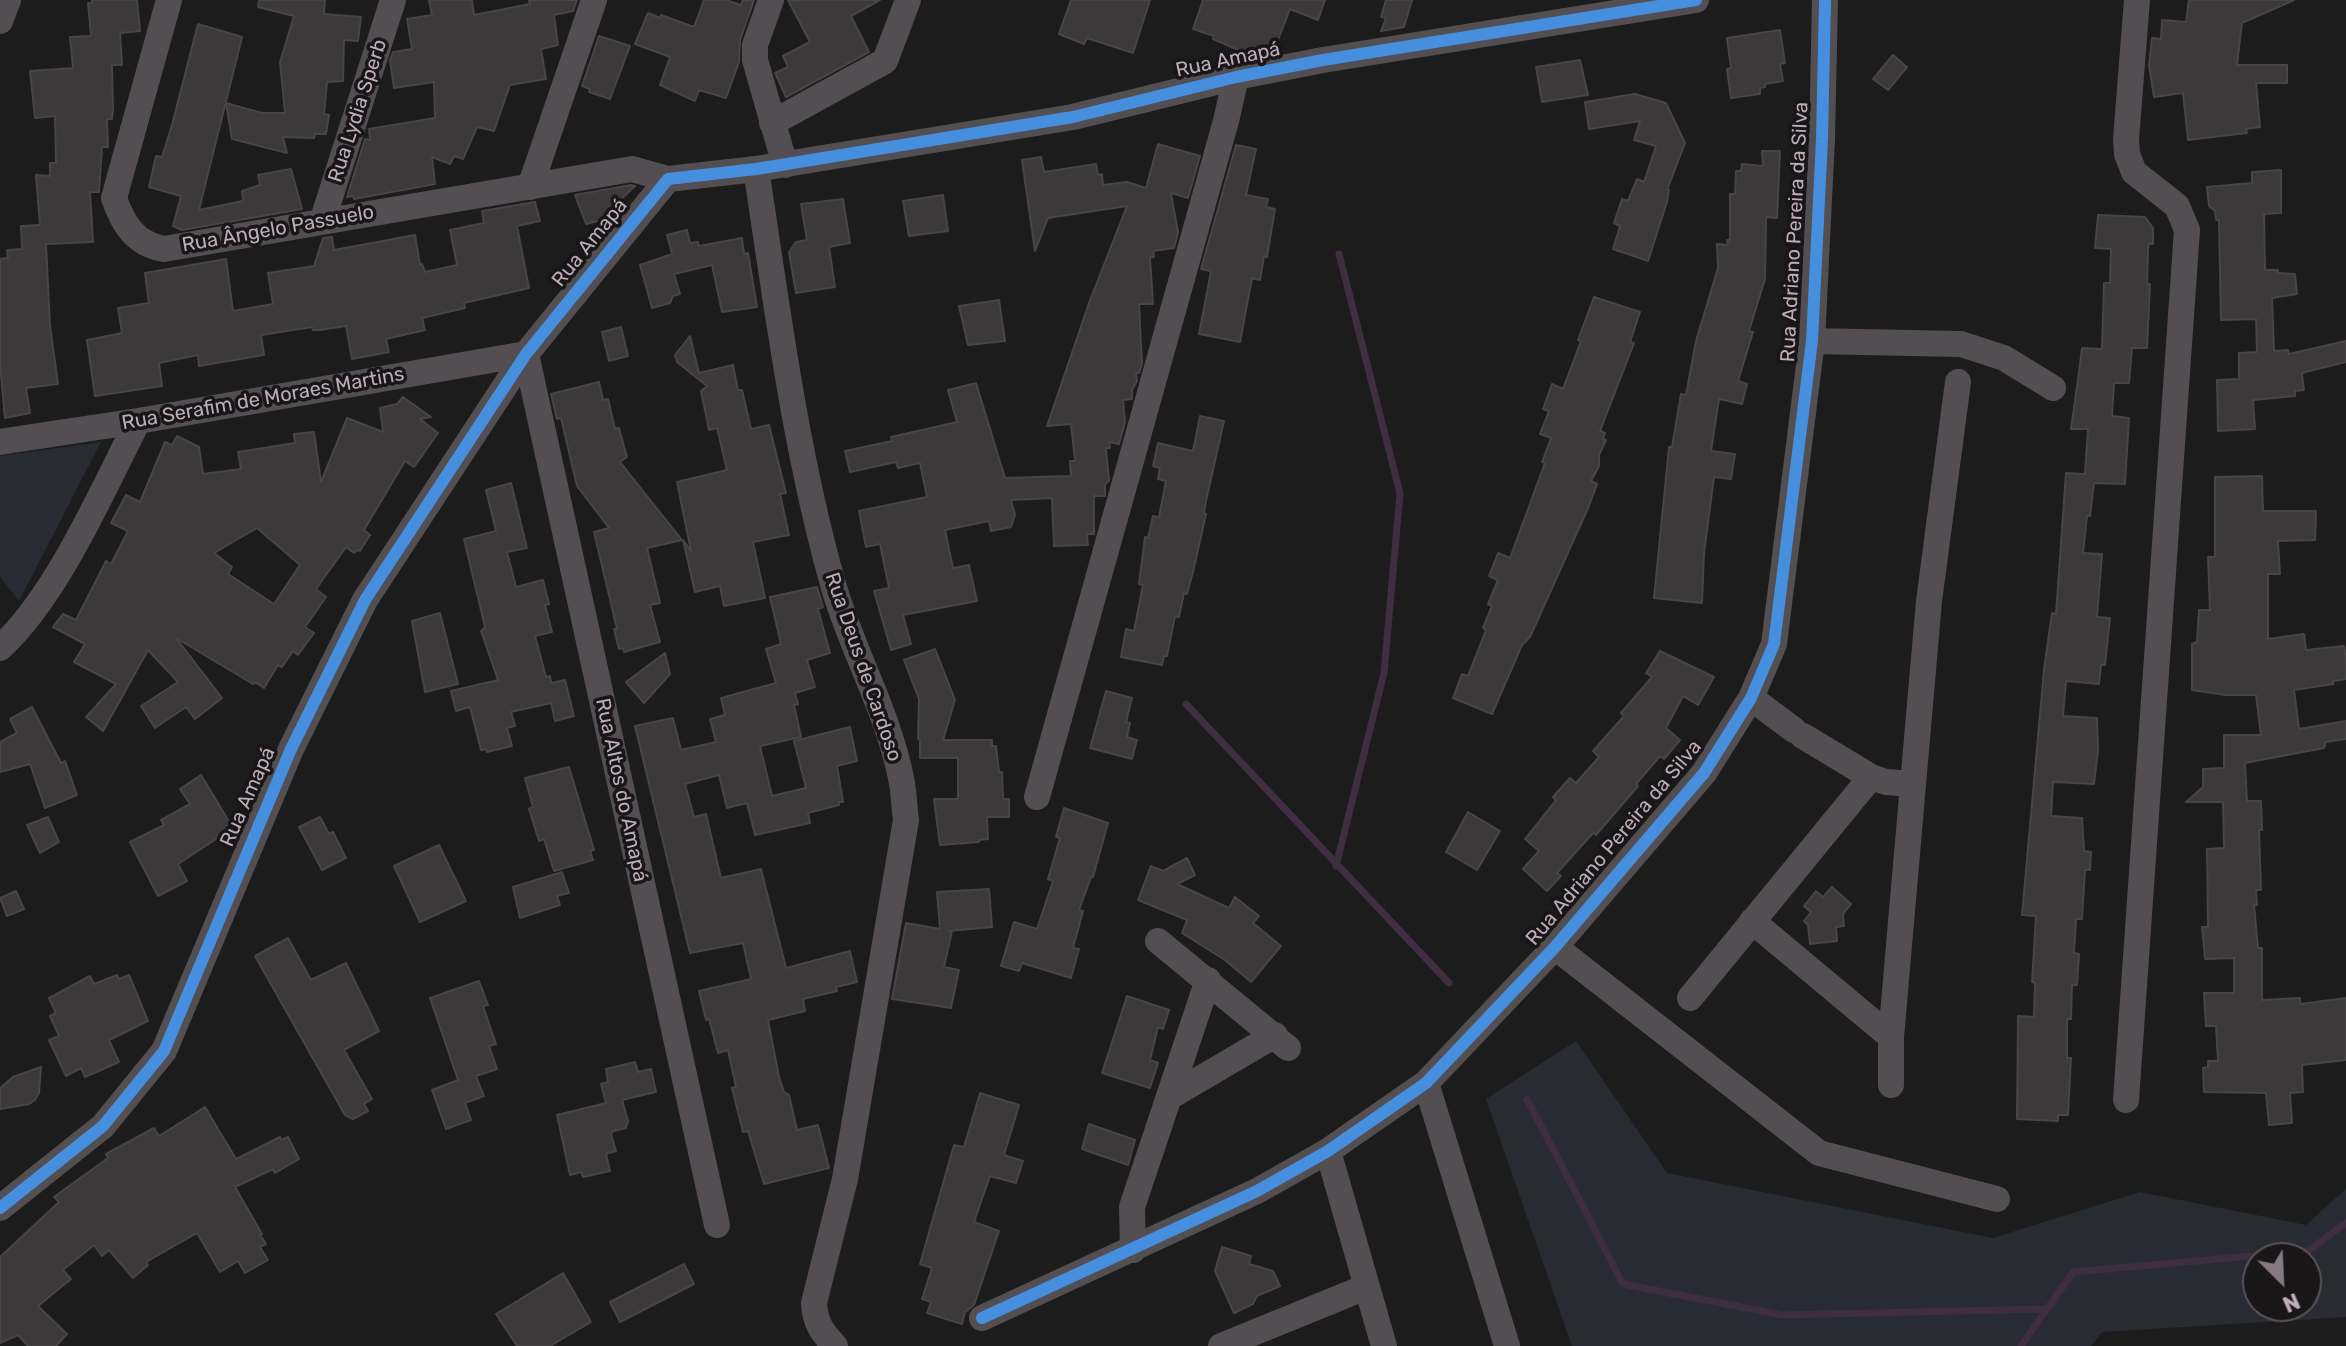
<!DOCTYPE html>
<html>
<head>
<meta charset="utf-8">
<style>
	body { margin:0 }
	#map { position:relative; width:2346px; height:1346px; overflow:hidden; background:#1c1c1c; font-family:Rubik,sans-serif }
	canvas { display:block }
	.north { position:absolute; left:2242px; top:1242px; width:80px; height:80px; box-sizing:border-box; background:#181617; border:2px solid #5a5258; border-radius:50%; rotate:156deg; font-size:22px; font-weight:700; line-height:32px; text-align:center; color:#bdadba }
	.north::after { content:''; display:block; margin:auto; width:28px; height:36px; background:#857a83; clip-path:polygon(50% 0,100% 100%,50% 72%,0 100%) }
</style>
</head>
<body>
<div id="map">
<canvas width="2346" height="1346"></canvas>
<div class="north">N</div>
</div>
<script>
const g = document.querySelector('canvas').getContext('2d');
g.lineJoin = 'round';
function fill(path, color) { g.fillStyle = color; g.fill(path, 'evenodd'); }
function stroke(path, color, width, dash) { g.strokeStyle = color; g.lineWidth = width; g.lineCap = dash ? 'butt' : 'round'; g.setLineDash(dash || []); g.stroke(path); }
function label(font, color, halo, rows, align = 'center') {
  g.font = font + ' Rubik,sans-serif'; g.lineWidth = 7; g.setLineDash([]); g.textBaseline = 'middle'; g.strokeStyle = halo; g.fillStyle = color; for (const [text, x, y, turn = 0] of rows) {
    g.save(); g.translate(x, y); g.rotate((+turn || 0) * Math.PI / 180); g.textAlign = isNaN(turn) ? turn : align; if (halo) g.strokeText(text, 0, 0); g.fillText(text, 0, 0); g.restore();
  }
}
fill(new Path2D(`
	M101 442 19 601 0 577V456Z
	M1576 1041 1667 1173 1993 1238 2140 1192 2306 1225 2346 1189V1317L2102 1332 2091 1346H1572L1486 1099ZM2306 1258V1306H2258V1258Z`), '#282c32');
stroke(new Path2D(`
	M1186 704 1449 983
	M1336 866 1384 673 1400 493 1339 254
	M1527 1099 1623 1284 1782 1315 2047 1309
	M2021 1346 2073 1272 2308 1251 2346 1223`), '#3e2e3f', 7);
const building = new Path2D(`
	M92 0H137L140 31 120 33 122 65H112L113 109 112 119H107L108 147H102L99 192H90L93 242 46 244 50 326 58 384 26 388 30 413 5 418 0 364V259L8 258 7 250 22 249 21 226 40 225 36 175 50 176V163H56L55 116 35 118 30 71 73 68 70 37 91 36 88 3H92Z
	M259 0H325L324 14 361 17 358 41 344 40 343 81 327 82 324 114 329 115 326 134H315L314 138 283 137 287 153 232 139 226 103 262 113H285L280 62 294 16 258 7Z
	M429 0H472L474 15 530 4 529 0H577L573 11 554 15 558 45 541 49 546 79 510 85 494 131 477 127 463 159 454 156 450 164 432 157 435 184 354 199 353 196 347 197 365 139 370 140 369 129 435 118 434 82 394 88 390 60 393 52 412 49 407 19 432 15Z
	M704 0H726L741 5 743 0H754L740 40 739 62 726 98 699 90 695 101 660 85 670 57 635 44 648 13 660 18 661 15 694 27Z
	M788 0H880L851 16 869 52 786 97 775 73 788 67 783 56 810 42Z
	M1071 0H1150L1133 53 1087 38 1084 44 1059 34Z
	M1203 0H1325L1318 20 1290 9 1273 53 1238 58 1241 51 1213 39 1214 36 1193 29Z
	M1386 0H1412L1404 27 1381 31 1386 18 1381 17Z
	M2189 0H2294L2242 23 2237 65H2287V83H2256L2260 127 2246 129 2247 133 2188 140 2183 93 2154 97 2149 65 2152 38 2161 39 2162 20 2186 22Z
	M198 24 242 37 199 210 243 201 242 191 260 185 258 175 291 169 302 209 182 230 173 226 181 196 149 187 156 156 162 157 172 125Z
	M1780 30 1785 63 1780 64 1783 81 1765 84V87L1760 88V94L1731 98 1727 69 1731 68 1727 38Z
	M599 36 630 46 610 99 589 92 590 89 582 86Z
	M1893 55 1907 67 1888 90 1873 79Z
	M1580 60 1588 95 1542 102 1536 67Z
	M1635 94 1666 103 1685 143 1667 190H1669L1667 202 1648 261 1613 249 1620 226 1614 223 1622 199 1628 201 1637 179 1644 182 1656 146 1634 140 1640 121 1589 129 1585 102Z
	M1158 144 1200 156 1188 198 1171 193 1178 232 1174 248 1153 251 1154 257H1150L1153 304H1139L1142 364 1139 373H1136L1137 381 1132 390V399L1123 400 1125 422 1119 444 1109 442 1110 448H1106L1109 481 1105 484V496H1094V534H1087L1088 545 1054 546 1052 498 1011 500 1015 515 1011 527 991 531 989 521 945 530 953 568 969 565 977 601 903 615 911 644 891 650 874 591 889 588 880 544 866 547 859 511 927 497 920 463 898 468 896 462 850 472 845 451 892 441 891 437 957 422 948 390 976 383 1005 478 1071 476 1070 461H1075L1071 424 1047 426 1089 303 1127 206 1048 218 1035 251 1022 160 1041 157 1044 172 1096 164 1098 175 1102 174 1103 185 1127 182 1146 188Z
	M1236 145 1256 149 1246 195 1268 199 1266 207 1275 209 1267 257 1264 256 1260 280 1252 278 1240 342 1199 334 1211 271 1201 269Z
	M1762 151H1780L1777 218 1766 217 1765 279 1749 331 1753 332 1738 381 1747 384 1742 404 1719 399 1711 451 1735 454 1731 479 1714 477 1704 553 1702 603 1654 598 1669 447H1672L1681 394 1686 395 1696 341 1718 268 1717 244 1728 245 1727 240H1730V194H1735L1736 171H1741L1742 164 1763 166Z
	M2281 170V213L2264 214 2265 270H2278V273L2295 274 2297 294 2272 298 2274 351 2288 350 2289 354 2346 341V362L2305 372 2302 374 2304 390 2295 391V396L2253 400 2255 429 2218 431 2217 380 2239 379V353L2257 352 2256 319 2221 320 2219 220H2216L2215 211 2209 206 2207 187 2252 183V172Z
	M631 185 635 186 598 221 586 224 575 195Z
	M943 195 948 231 909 236 903 201Z
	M843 199 850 243 829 247 835 287 796 293 789 252 796 242 807 240 801 204Z
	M535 202 540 221 517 226 529 288 464 303 465 308 422 318 425 330 386 339 389 352 352 359 346 326 320 330H313L312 327 261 335 264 355 199 366 198 355 159 363 162 386 95 396 87 340 122 333 118 308 149 303 145 273 226 259 233 311 273 304 268 273 314 266 323 238 332 237 334 250 415 235 420 265 422 264 425 272 457 265 450 230 484 223 482 211Z
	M2098 215 2145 217 2153 228V244L2149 243 2148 250 2147 284H2150L2147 348H2132L2129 383H2114L2112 416 2129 418 2125 484 2094 483 2090 516H2087L2083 553 2102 554 2097 617 2110 618 2105 665H2101L2099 684 2066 681 2063 716 2097 718 2098 751 2094 784 2053 782 2051 816 2082 818 2084 851 2091 852 2090 870H2085L2082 919H2076L2074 953 2079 954 2077 985H2072L2071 1019H2067V1058H2071L2068 1115H2058V1121L2017 1119 2018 1016 2034 1017 2035 983 2032 982 2036 916 2022 915 2044 670 2052 613 2056 614 2066 473 2085 474 2088 429H2071L2078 380 2082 348 2102 349 2104 283H2110L2111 249 2095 248Z
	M687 230 690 243 698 242 699 246 742 238 744 254 748 253 757 307 722 312 712 265 674 274 680 294 673 296 670 303 652 308 640 265 672 254 667 235Z
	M1594 297 1640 312 1630 342 1634 343 1600 431 1605 433 1603 439 1606 440 1599 455V466L1591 481 1597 484 1589 506 1530 637 1522 645 1492 714 1453 698 1462 674 1468 676 1486 630 1483 628 1492 606 1488 604 1498 580 1489 576 1498 553 1510 558 1545 463 1542 462 1551 438 1540 434 1549 411 1543 409 1552 384 1563 389 1581 341 1578 340Z
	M999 300 1005 341 968 345 959 306Z
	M621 327 628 356 609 361 602 332Z
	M690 336 699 373 733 365 738 390H742L751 429 769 425 786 493 780 494 789 535 753 542 765 598 724 606 720 586 695 592 683 540 691 551 677 482 727 470 717 428 709 430 701 391 707 386 677 362 675 355Z
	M599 382 603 400 608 399 615 429 619 428 627 457 620 462 682 540 647 548 659 598 660 603 650 605 660 642 624 652 623 648 619 649 614 629H617L594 532 609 528 577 486 561 418 557 419 551 394Z
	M403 397 431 417 420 419 438 433 414 467 405 461 364 530 370 535 360 551 357 550 354 553 346 547 316 589 326 597 305 627 314 633 298 655 293 651 282 667 278 665 264 688 255 682 253 684 176 638 222 698 195 719 186 707 155 728 141 706 178 682 148 650 103 731 86 717 116 684 74 662 85 644 53 627 63 614 76 620 106 561 111 564 128 531 111 523 126 495 140 502 165 442 172 445 177 436 199 447 203 474 241 469 238 452 295 443 294 434 314 432 321 482 347 418 383 432 380 408 397 404ZM257 528 300 565 274 604 228 574 232 567 214 553Z
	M1200 416 1224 421 1206 501 1204 513 1206 514 1193 572 1187 594 1184 593 1179 617 1175 616 1167 656H1164L1162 665 1121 657 1126 629 1134 631 1143 585 1139 584 1145 537 1148 538 1153 516 1159 517 1166 481 1158 479 1160 468 1153 466 1158 443 1193 451Z
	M2262 476 2263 511H2316L2315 540 2278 541 2280 574H2268V639L2304 634 2306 650 2344 646 2346 661V679L2333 681V684L2294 690 2299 729 2346 721V739L2326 742 2324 748 2245 763 2247 801H2261L2262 830H2259L2261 890H2256L2257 905H2254L2258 948H2262V1000L2300 998V1004L2346 998V1060L2302 1065 2303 1092 2290 1093 2292 1123 2269 1125 2266 1093 2204 1092 2203 1068 2208 1067V1061H2218L2216 1026H2206L2204 993H2234V958L2205 959 2202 927H2208L2207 849 2224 848 2223 802H2186L2203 787V769L2224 768V735H2261L2256 695H2225L2192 690V644L2197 642 2199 610H2210L2208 557H2215V477Z
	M511 483 527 548 507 552 516 587 543 580 549 604 545 605 552 632 535 636 546 677 550 676 551 683 565 680 574 716 555 721 551 703 511 712 515 726 507 728 512 746 487 752 486 749 481 750 470 707 456 711 451 691 498 680 481 631 485 627 464 539 496 531 486 490Z
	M817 587 823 607 818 609 830 653 807 660 815 687 795 693 798 704 794 705 801 737 760 746 772 796 806 788 794 741 850 727 857 761 837 766 843 802H839V805L808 813 810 823 755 835 747 803 727 808 719 775 685 784 694 817 706 814 721 878 761 869 786 968 850 951 857 982 836 987 837 991 803 999 805 1011 768 1020 779 1077 784 1092 789 1095 797 1130 818 1125 829 1168 764 1184 748 1131 743 1132 732 1088 736 1087 728 1050 718 1053 709 1019 706 1020 699 991 751 979 743 943 690 953 635 726 673 718 681 750 716 742 710 719 725 715 721 698 776 683 766 649 781 644 770 597Z
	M440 613 458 684 425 692 412 621Z
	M935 649 955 700 943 740H992V746H996L999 772H1002L1003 799H1009V817H987L988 839 979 840V842L940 845 934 799H958V758H920V739H918L919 699 904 660Z
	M1660 651 1714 677 1698 705 1683 696 1666 728 1680 740 1664 759 1660 756 1636 784 1638 786 1596 835 1594 832 1557 873 1561 876 1547 891 1523 869 1539 851 1525 839 1556 800 1553 797 1570 778 1576 783 1599 757 1593 751 1624 716 1621 713 1652 677 1646 673Z
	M665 653 670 674 644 703 626 682Z
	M1106 691 1132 698 1126 722 1130 723 1127 737 1137 740 1132 759 1090 748Z
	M32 707 61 763 65 761 77 795 45 808 30 764 0 772V742L17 733 10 719Z
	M569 767 594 850 590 851 593 860 554 871 544 839 539 841 529 809 533 807 525 778Z
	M201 775 233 828 178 864 187 881 158 896 130 842 164 825 161 820 190 804 180 789Z
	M1064 808 1108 823 1093 877H1091L1079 910 1083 911 1073 948 1079 949 1071 978 1022 963 1019 971 1001 966 1014 922 1037 929 1053 881 1048 879 1060 838 1056 837Z
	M1468 812 1500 831 1477 870 1446 852Z
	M48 817 59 842 40 853 27 825Z
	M320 817 329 834 333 832 346 858 322 870 299 827Z
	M439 845 466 901 420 922 394 866Z
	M1187 858 1195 875 1177 884 1229 908 1235 897 1259 916 1253 923 1281 946 1251 982 1225 960 1182 933 1187 920 1138 900 1151 866 1163 871Z
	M562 872 569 893 557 896 560 905 520 918 513 887Z
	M1832 887 1851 904 1843 914 1844 926 1836 927 1837 941 1810 944 1808 925 1804 921 1811 912 1804 906 1816 891 1823 897Z
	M989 889 992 927 948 931H952L944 967 959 970 951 1008 892 999 906 923 940 929 937 892Z
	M16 891 24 909 7 916 0 898Z
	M288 938 311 980 346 963 379 1031 344 1050 372 1099 364 1104 368 1111 353 1119 345 1115 255 956Z
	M117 975 119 979 129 975 148 1021 109 1040 119 1062 85 1077 81 1068 66 1076 49 1040 59 1036 50 1016 56 1013 49 998 90 976 94 984Z
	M479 981 488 1005 483 1006 496 1044 489 1046 497 1069 476 1076 484 1096 465 1103 471 1120 446 1129 432 1090 458 1080 430 998Z
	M1127 996 1169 1010 1163 1029 1158 1027 1150 1060 1158 1063 1150 1088 1102 1073Z
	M635 1062 638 1072 651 1069 656 1092 622 1100 628 1121 626 1128 613 1131 611 1134 616 1151 606 1154 610 1171 583 1177 581 1172 570 1175 557 1115 606 1103 601 1084 608 1082 606 1069Z
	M41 1067 39 1093 35 1100 29 1104 0 1109V1088L13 1077Z
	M980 1093 1019 1105 1004 1155 1023 1161 1016 1183 990 1176 974 1222 999 1231 974 1305 965 1312 962 1324 927 1313 931 1302 922 1299 932 1268 920 1264 954 1145 964 1147Z
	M205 1107 236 1159 280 1137 281 1140 288 1137 299 1159 275 1173 273 1169 235 1187 262 1234 260 1235 266 1244 260 1247 268 1260 245 1273 238 1261 220 1272 197 1233 146 1262 148 1265 133 1278 109 1250 102 1256 94 1245 63 1270 71 1279 38 1306 67 1334 56 1346H28L18 1335 0 1343V1257L59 1202 54 1197 108 1158 106 1154 154 1128 159 1136Z
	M1089 1124 1135 1140 1128 1165 1082 1149Z
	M1222 1247 1251 1256 1249 1264 1273 1271 1280 1286 1257 1296 1253 1304 1234 1313 1215 1271Z
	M684 1264 694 1284 620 1322 610 1302Z
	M563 1273 591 1322 550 1346H517L496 1314Z`);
fill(building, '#3b393a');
stroke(building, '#484448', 2);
stroke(new Path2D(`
	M169 0 114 198C123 224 135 244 164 249L632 169 668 179
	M771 0 755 45V60L785 165
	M0 21 8 0
	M772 123 885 61 908 0
	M756 169C777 306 794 443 831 577 849 645 887 708 901 778 904 791 904 806 906 820L845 1179 814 1303C815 1323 822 1332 835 1346
	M530 187 594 0
	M322 222 393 0
	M1812 341 1961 344 2004 358 2053 388
	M0 442 138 421 526 354 717 1225
	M0 648C57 596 102 491 138 421
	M1751 698 1794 730
	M1803 736 1871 777 1886 782 1912 784
	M1037 797 1226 121 1236 77
	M1752 921 1891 1037
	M1158 941 1288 1048
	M1555 947 1819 1153 1997 1199
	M1690 998 1871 777
	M1426 1083 1507 1346
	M1891 1085V1037L1929 601 1958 382
	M1171 1096 1275 1035
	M2126 1100 2187 230 2177 206 2134 172 2127 154 2126 139 2137 0
	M1328 1151 1384 1346
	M0 1208 103 1126 164 1051 291 749 365 600 526 354 668 179 756 169 1073 117 1236 77 1323 60 1696 0
	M1133 1250 1132 1207 1208 980
	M982 1318 1257 1191 1328 1151 1426 1083 1555 947 1704 773 1751 698 1774 644 1812 341 1822 139 1825 0
	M1221 1346 1366 1287`), '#524e51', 26);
stroke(new Path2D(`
	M0 1208 103 1126 164 1051 291 749 365 600 526 354 668 179 756 169 1073 117 1236 77 1323 60 1696 0
	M982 1318 1257 1191 1328 1151 1426 1083 1555 947 1704 773 1751 698 1774 644 1812 341 1822 139 1825 0`), '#468fdf', 12);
label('20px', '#bdadba', '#181617', [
	["Rua Amapá",1228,60,-12],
	["Rua Lydia Sperb",358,111,-72],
	["Rua Ângelo Passuelo",278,229,-10],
	["Rua Adriano Pereira da Silva",1795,232,-87],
	["Rua Amapá",590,243,-51],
	["Rua Serafim de Moraes Martins",263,399,-10],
	["Rua Deus de Cardoso",863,667,71],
	["Rua Altos do Amapá",621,790,78],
	["Rua Amapá",248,797,-66],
	["Rua Adriano Pereira da Silva",1614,843,-50]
]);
</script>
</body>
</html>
